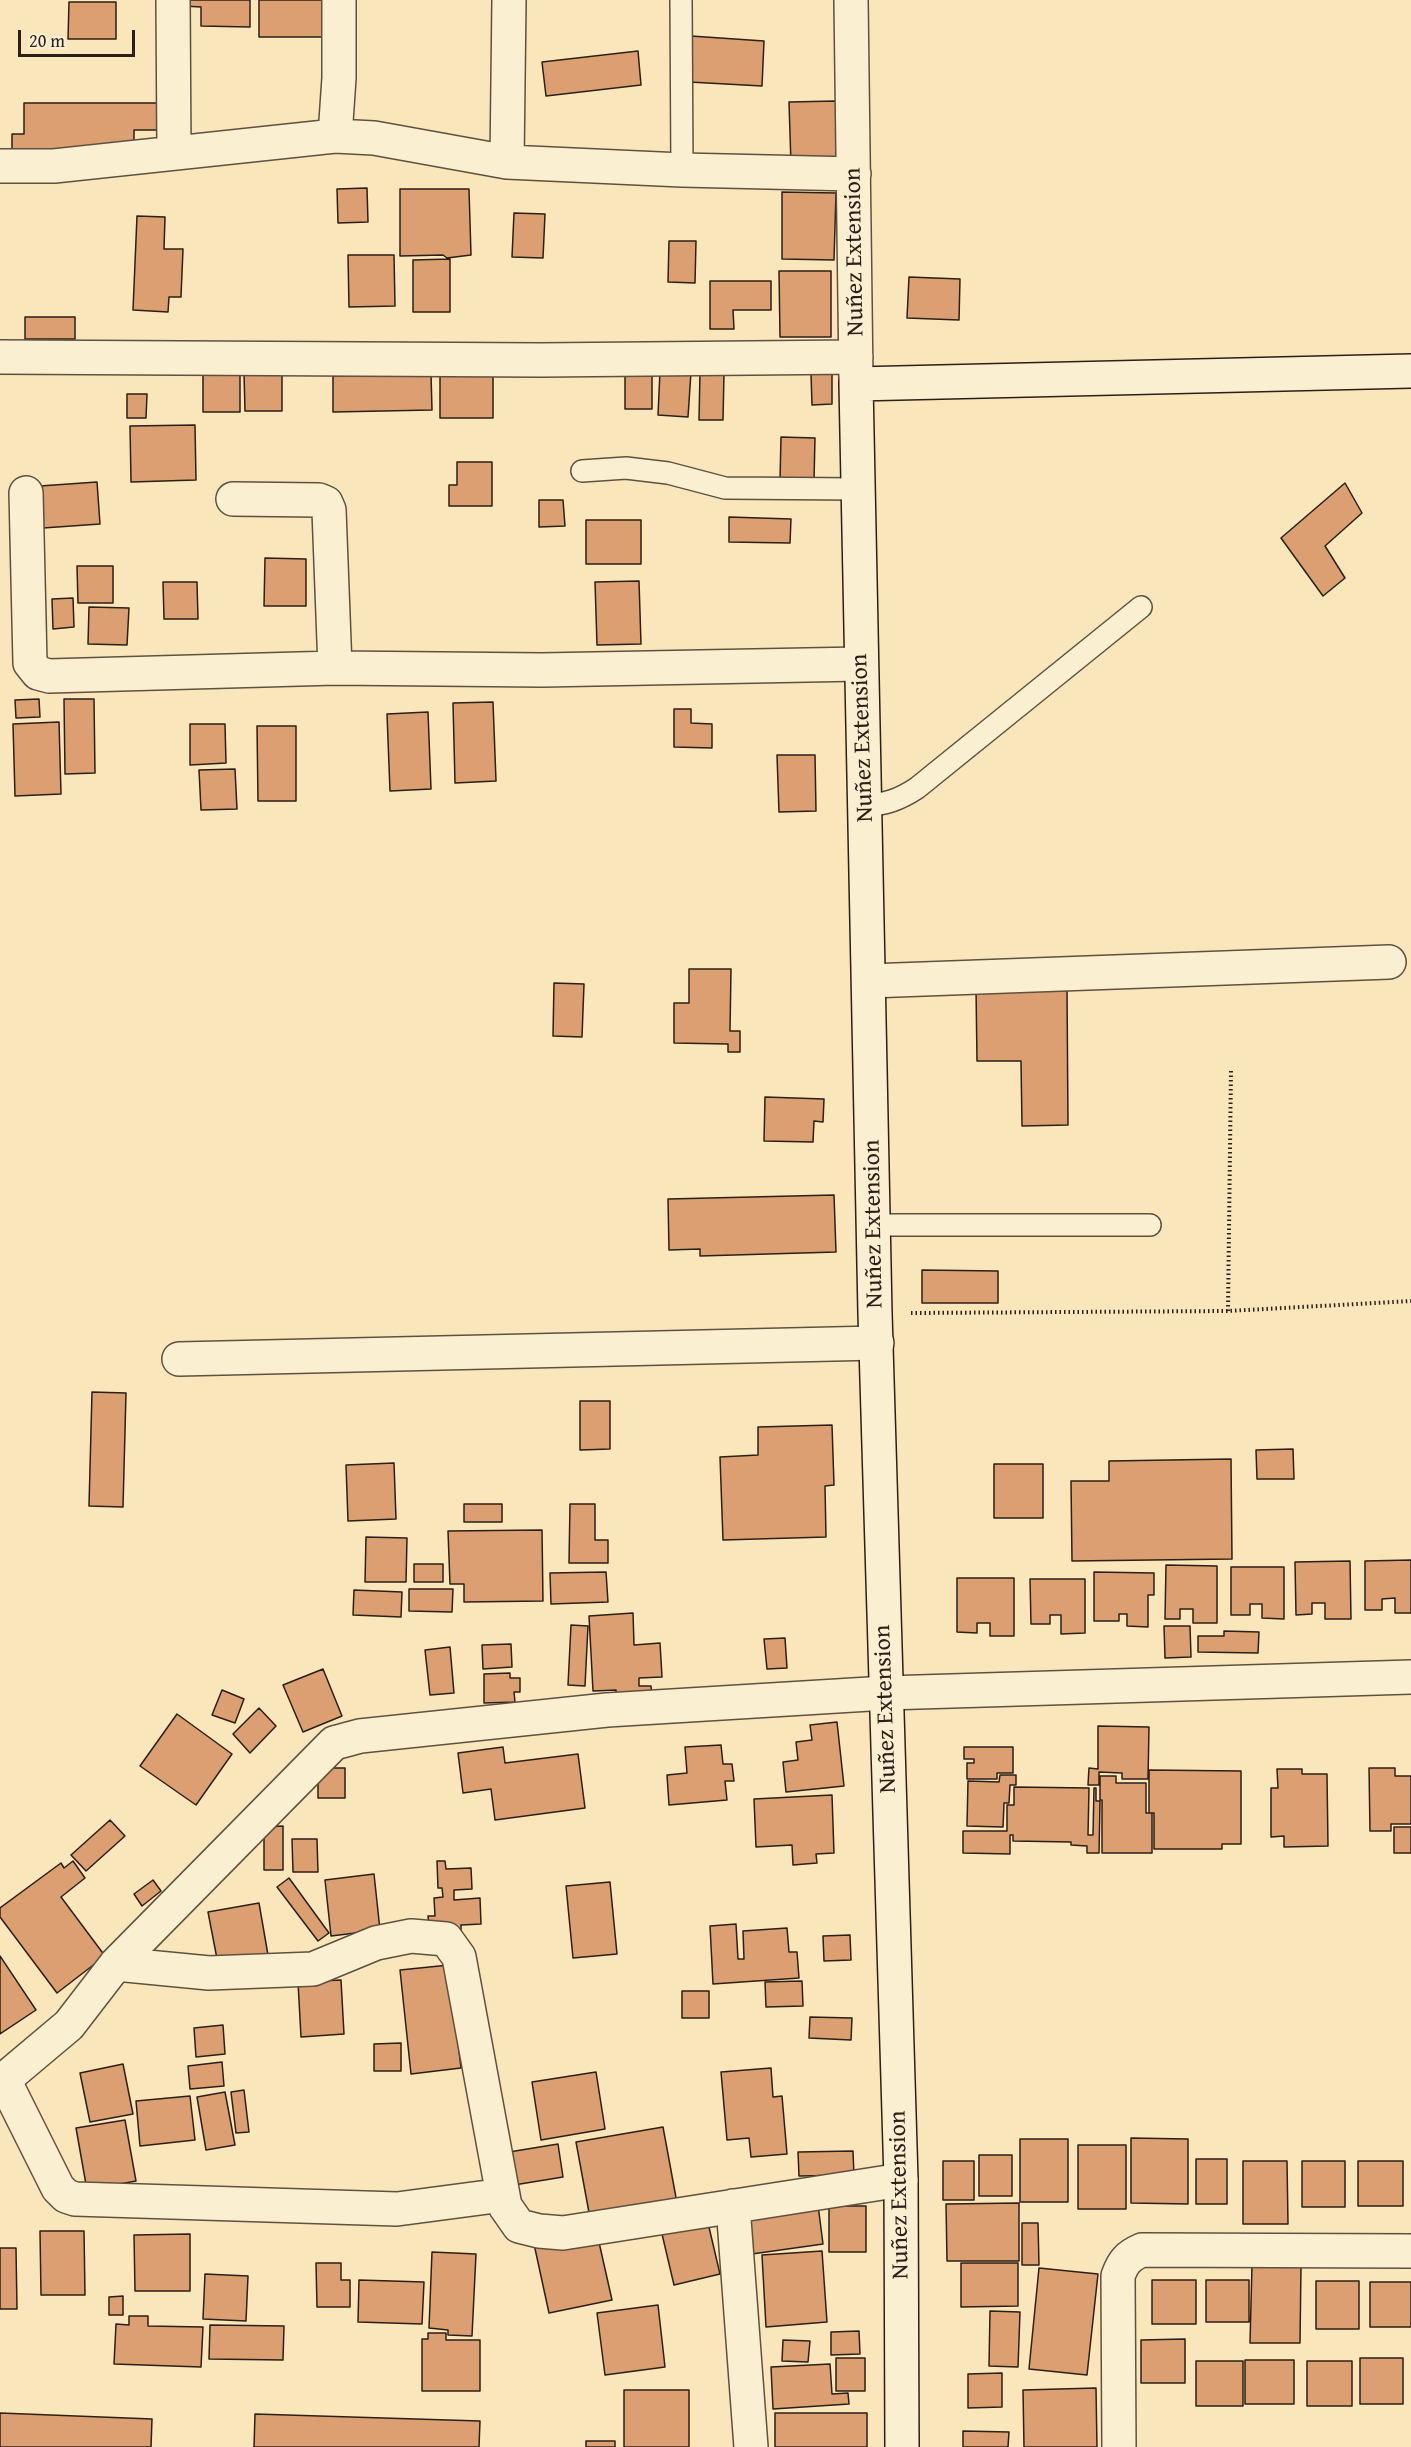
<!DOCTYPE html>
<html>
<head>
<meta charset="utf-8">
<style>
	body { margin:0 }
	#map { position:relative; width:1411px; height:2447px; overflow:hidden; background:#f9e6ba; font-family:"Gentium Book Plus",serif }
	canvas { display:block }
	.scale { position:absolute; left:18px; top:30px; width:117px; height:27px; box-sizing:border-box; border:3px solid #2c1f17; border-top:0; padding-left:8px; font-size:18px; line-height:21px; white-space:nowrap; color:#2c1f17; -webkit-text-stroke:4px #fbefd2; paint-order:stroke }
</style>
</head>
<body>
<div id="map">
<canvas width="1411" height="2447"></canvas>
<div class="scale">20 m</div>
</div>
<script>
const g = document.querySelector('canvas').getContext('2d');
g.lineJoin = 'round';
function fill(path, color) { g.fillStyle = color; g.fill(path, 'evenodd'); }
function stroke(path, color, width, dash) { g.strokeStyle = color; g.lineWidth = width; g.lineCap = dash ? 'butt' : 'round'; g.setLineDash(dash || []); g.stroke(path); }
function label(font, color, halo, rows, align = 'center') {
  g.font = font + ' "Gentium Book Plus",serif'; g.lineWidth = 5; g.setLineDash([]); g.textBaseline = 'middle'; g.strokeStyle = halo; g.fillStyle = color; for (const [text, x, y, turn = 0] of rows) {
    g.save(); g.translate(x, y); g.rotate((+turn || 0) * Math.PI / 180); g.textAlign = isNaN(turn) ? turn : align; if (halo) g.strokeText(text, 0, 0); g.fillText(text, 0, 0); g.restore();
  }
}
const building = new Path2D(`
	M184 0H250V27L201 26V7L184 6Z
	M259 0H330L329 37H259Z
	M69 2H116V39H68Z
	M691 36 764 41 762 86 689 82Z
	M638 51 641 85 546 96 542 62Z
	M836 101 838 163 791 165 789 102Z
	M24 103H160V130H134V152H12V134H24Z
	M367 188 368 222 338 223 337 189Z
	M400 189H469L471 255 447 258 443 255 400 256Z
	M782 192 836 193 834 260 782 259Z
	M514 213 545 214 543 258 512 257Z
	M137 216 165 217 164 249H183L181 297H169L168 312 133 310Z
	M669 241H696L695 283 668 282Z
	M348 255H394L395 306 349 307Z
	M450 259V312H413V260Z
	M779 271H831V337H780Z
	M909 277 960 279 959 320 907 318Z
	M710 281H771V310H733L734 329H710Z
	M25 317H75V339H25Z
	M440 368H493V418H440Z
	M660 371 691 372 688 417 658 415Z
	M700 372 724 373 723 420H699Z
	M244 373H282V411H245Z
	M625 373 652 374V409H625Z
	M203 374H240V412H203Z
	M431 374 432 410 333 412V376Z
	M811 374H832V404L812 405Z
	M127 394H147L146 418H127Z
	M195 425 196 480 131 482 130 426Z
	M781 437 815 438 814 480H780Z
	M457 462H492V506H449V485H457Z
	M97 482 100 524 43 528 40 486Z
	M1345 483 1362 513 1325 546 1345 578 1323 596 1281 538Z
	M539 500H563L565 526 539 527Z
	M729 517 791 519 790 543 729 542Z
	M586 520H641V564H586Z
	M265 558 306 559V606H264Z
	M77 566H113V603H78Z
	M639 581 641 644 597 645 595 582Z
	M163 582H197L198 619H164Z
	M73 598 74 627 53 629 52 599Z
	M89 607 129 608 127 645 88 644Z
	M39 699 40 717 16 718 15 700Z
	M64 699H94L95 773 65 774Z
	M493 702 496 781 455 783 453 703Z
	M674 709H691V723L712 724V748L674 747Z
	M428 712 431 789 390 791 387 714Z
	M59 722 61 794 15 796 13 724Z
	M190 724H225L226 763 190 765Z
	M257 726H296V801H258Z
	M777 755H815L816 811 779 812Z
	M235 769 237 809 201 810 199 770Z
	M689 969H731L730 1031H740V1052H728V1044L674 1043V1003H689Z
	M554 983 584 984 582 1037 553 1036Z
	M976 988H1067L1068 1125 1022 1126 1021 1061H977Z
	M765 1097 824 1099 823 1122 814 1121 813 1142 764 1141Z
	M834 1195 836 1252 700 1256V1249L669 1250 668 1199Z
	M922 1270 998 1271V1303H922Z
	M92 1392 126 1393 123 1507 89 1506Z
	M580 1401H610V1449L580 1450Z
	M832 1425 834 1485 825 1486 826 1537 723 1540 720 1457 758 1455V1427Z
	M1293 1449 1294 1479H1257L1256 1450Z
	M1231 1459 1232 1559 1072 1561 1071 1481H1109V1461Z
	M394 1463 396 1519 348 1521 346 1465Z
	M994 1464H1043V1518H994Z
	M464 1504H502V1522H464Z
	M570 1504H595V1540H608V1563H569Z
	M542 1530 543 1601 464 1602V1584H450L448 1531Z
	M366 1537 407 1538 406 1582H365Z
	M1411 1560V1613H1395V1598L1382 1599V1610H1365V1561Z
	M1350 1561 1351 1619H1325V1603H1312V1614L1296 1615 1295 1562Z
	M414 1564H443V1582H414Z
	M1166 1565 1217 1566V1623H1193V1609H1180V1619H1165Z
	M1231 1567H1284V1619L1262 1618V1604H1250V1615H1231Z
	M606 1572 608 1602 551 1604 550 1573Z
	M1094 1572 1154 1573V1595H1148V1627L1127 1626V1614H1119V1621H1094Z
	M957 1578H1014V1636H990V1623H977V1633L957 1632Z
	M1030 1579H1085V1633L1061 1634V1615H1050V1624H1031Z
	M409 1589H453L452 1612 409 1611Z
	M354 1590 402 1592 401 1617 353 1615Z
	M633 1613 634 1645 660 1643 662 1677 639 1678V1686H651L652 1699 616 1701V1690L593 1691 589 1616Z
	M571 1625 588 1626 585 1686 568 1685Z
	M1164 1626H1190L1191 1657 1165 1658Z
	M1224 1631 1259 1632 1258 1653 1198 1652V1636H1224Z
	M785 1638 787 1668 767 1669 764 1639Z
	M511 1644 512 1667 483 1669 482 1645Z
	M450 1647 454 1693 430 1695 425 1650Z
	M323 1669 342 1716 303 1732 283 1685Z
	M510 1673V1678H520V1692H514L515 1702 484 1703V1674Z
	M222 1690 244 1699 235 1723 212 1715Z
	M259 1708 276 1726 250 1753 233 1734Z
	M177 1714 232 1754 196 1805 140 1766Z
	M837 1722 844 1786 786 1792 783 1762 798 1760 796 1742 812 1740 810 1725Z
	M1098 1726 1149 1727 1148 1779H1122V1773L1099 1772V1785H1088L1089 1768 1098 1769Z
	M721 1745 723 1764H732L734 1781H725L727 1800 669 1805 667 1775 687 1773 685 1747Z
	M503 1747 505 1763 578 1754 585 1808 495 1820 491 1789 463 1793 458 1753Z
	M964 1747H1013V1773H997V1779H967V1763H974V1759H964Z
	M318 1768H345V1798H318Z
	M1369 1768H1395V1776H1411V1824H1391V1831H1370Z
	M1277 1769H1302V1774H1327L1328 1846 1284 1847V1836L1271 1837V1788H1278Z
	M1149 1770 1241 1771V1844H1222V1849H1154V1813H1149Z
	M1000 1775H1016V1785H1010L1009 1803H1004L1003 1827 967 1826 968 1781 999 1782Z
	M1100 1776H1116V1783H1146V1813H1152V1853H1102V1800H1100Z
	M1014 1787 1089 1788 1088 1835H1093L1094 1788H1096V1801H1100L1099 1853H1087V1846L1071 1845V1842L1013 1841V1835H1010V1854L963 1853V1831H1007V1805H1014Z
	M832 1795 834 1853 816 1854 817 1863 793 1865 792 1845 756 1847 754 1799Z
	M110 1820 125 1836 86 1871 71 1855Z
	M283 1826V1870H264V1827Z
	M1394 1827H1411V1853H1394Z
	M292 1839H317L318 1872H293Z
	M73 1861 85 1878 61 1897 105 1956 57 1993 0 1917V1908L61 1863 64 1868Z
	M437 1861H445L446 1869 471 1868 472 1889 454 1890V1900L480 1898 481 1924 461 1925V1933L429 1926 428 1916H435L434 1898 443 1897 442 1888H438Z
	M374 1874 380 1930 331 1936 325 1880Z
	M289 1878 329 1933 318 1941 277 1887Z
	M153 1880 161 1891 142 1906 134 1894Z
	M610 1882 617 1954 573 1958 566 1886Z
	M259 1903 268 1955 218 1964 208 1912Z
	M736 1924 738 1959H744L743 1931 787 1928 789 1952H797L799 1978 713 1984 710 1926Z
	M850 1935 851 1960 824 1961 823 1936Z
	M0 1956 36 2010 0 2034Z
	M449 1965 461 2068 411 2074 400 1970Z
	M341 1980 344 2034 301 2037 298 1982Z
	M802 1981 803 2006 766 2007 765 1982Z
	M682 1991H709V2018H682Z
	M810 2017 852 2018 851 2040 809 2038Z
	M223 2025 225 2054 196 2057 194 2028Z
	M401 2043V2071H374V2044Z
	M222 2062 224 2086 190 2089 188 2066Z
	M123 2064 133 2114 90 2122 80 2073Z
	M771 2068 773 2097 782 2096 787 2154 751 2157 749 2138 727 2140 721 2072Z
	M596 2072 605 2129 541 2140 532 2082Z
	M244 2090 249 2132 236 2133 231 2092Z
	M225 2092 235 2145 206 2150 197 2097Z
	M190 2096 195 2140 140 2146 136 2101Z
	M125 2120 136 2181 87 2190 76 2128Z
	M663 2127 677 2203 590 2218 576 2142Z
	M1131 2138 1188 2139V2204L1131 2203Z
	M1020 2139H1068V2202H1020Z
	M558 2144 563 2177 514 2185 509 2152Z
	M1078 2145H1126V2209H1078Z
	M853 2151 854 2175 799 2176 798 2152Z
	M979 2155H1012V2196H979Z
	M1196 2159H1227V2204H1196Z
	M943 2161H974V2200H943Z
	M1243 2161H1287L1288 2224H1243Z
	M1302 2161H1345V2207H1302Z
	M1358 2161H1403V2206H1358Z
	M1019 2203V2261H947L946 2204Z
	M818 2205 823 2244 752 2254 747 2214Z
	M829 2206H866V2252H829Z
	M708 2223 720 2274 674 2285 662 2234Z
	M1022 2223H1038L1039 2265H1022Z
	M596 2229 612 2300 549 2313 534 2244Z
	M40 2231H84L85 2295H41Z
	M190 2234V2291H135L134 2235Z
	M0 2248H16L17 2309H0Z
	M822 2251 827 2322 766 2327 762 2255Z
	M432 2252 476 2254 472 2336 448 2335V2330L429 2328Z
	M316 2263H341V2280H350V2307H317Z
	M961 2263H1018V2306L961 2307Z
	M1252 2265 1301 2266 1300 2343H1250Z
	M1039 2268 1098 2274 1087 2375 1029 2369Z
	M205 2274 248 2276 246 2321 203 2319Z
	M359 2280 424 2282 422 2324 358 2322Z
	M1152 2280H1196V2324H1152Z
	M1206 2280H1249V2322H1206Z
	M1316 2281H1359V2329H1316Z
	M1370 2282H1411V2327H1370Z
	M123 2296V2315H109V2297Z
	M658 2305 665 2367 605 2375 597 2313Z
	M990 2311 1020 2312 1018 2367 989 2366Z
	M129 2316H148V2326L203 2327 201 2367 114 2364 116 2324 129 2325Z
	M210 2325 284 2326 283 2360 209 2359Z
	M859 2331 860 2354 831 2355V2332Z
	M428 2333H446V2340H480V2391H422V2339H428Z
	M1185 2339V2383H1141V2340Z
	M783 2340 810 2341 808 2362 782 2361Z
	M836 2358H865V2391H836Z
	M1360 2358H1403V2404H1360Z
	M1245 2360H1294V2404H1245Z
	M1196 2361H1243V2406H1196Z
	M1307 2361H1352V2406H1307Z
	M830 2364 832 2394 848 2393 849 2404 773 2409 771 2367Z
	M1002 2373V2407L968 2408V2374Z
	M1096 2388 1097 2447H1024L1023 2390Z
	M624 2390H689V2447H624Z
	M0 2413 152 2419 151 2447H0Z
	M775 2413H867V2447H775Z
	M255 2414 480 2421 479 2447H254Z
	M963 2431 1009 2432 1008 2447H963Z
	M586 2441H615V2447H586Z`);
fill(building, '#db9f72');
stroke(building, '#2c1f17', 1.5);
const lane = new Path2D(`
	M681 0 682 170
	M582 471 626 468 668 473 725 488 857 489
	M864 806C886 804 899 800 917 788L1141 607
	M874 1225H1150`);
const street = new Path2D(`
	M173 0 174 152
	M851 0 856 379
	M335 136 339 78V0
	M507 162 509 0
	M0 166H54L335 136 374 138 507 162 682 170 854 174
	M0 357 541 360 856 357
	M26 493 30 663 38 673 49 676 335 668
	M233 499 319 500 326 503 329 510 335 668 542 670 860 664
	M869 981 1389 962
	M179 1359 877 1343
	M116 1964 209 1973 313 1969 376 1943 411 1936 446 1939 459 1957 505 2206 519 2226 539 2231 563 2233 901 2180
	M4 2080 58 2188 66 2196 75 2199 397 2209 503 2195
	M0 2083 69 2025 116 1964 334 1743 360 1736 607 1710 886 1693 1411 1677
	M733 2206 751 2447
	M1119 2447 1118 2276C1123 2262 1128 2256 1142 2250L1411 2251`);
const secondary = new Path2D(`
	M902 2447 901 2180 875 1313 856 384 1411 371`);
stroke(lane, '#5f5140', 24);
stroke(street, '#5f5140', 36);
stroke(secondary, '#2c1f17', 36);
stroke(new Path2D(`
	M1228 1311 1231 1069
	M911 1313 1228 1311 1411 1301`), '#2c1f17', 4, [1.5, 3]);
stroke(lane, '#fbefd2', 21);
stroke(street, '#fbefd2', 33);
stroke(secondary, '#fbefd2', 33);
label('24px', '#2c1f17', '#fbefd2', [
	["Nuñez Extension",855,252,-91],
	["Nuñez Extension",863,738,-92],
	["Nuñez Extension",874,1224,-91],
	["Nuñez Extension",886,1709,-92],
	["Nuñez Extension",900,2195,-91]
]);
</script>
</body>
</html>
